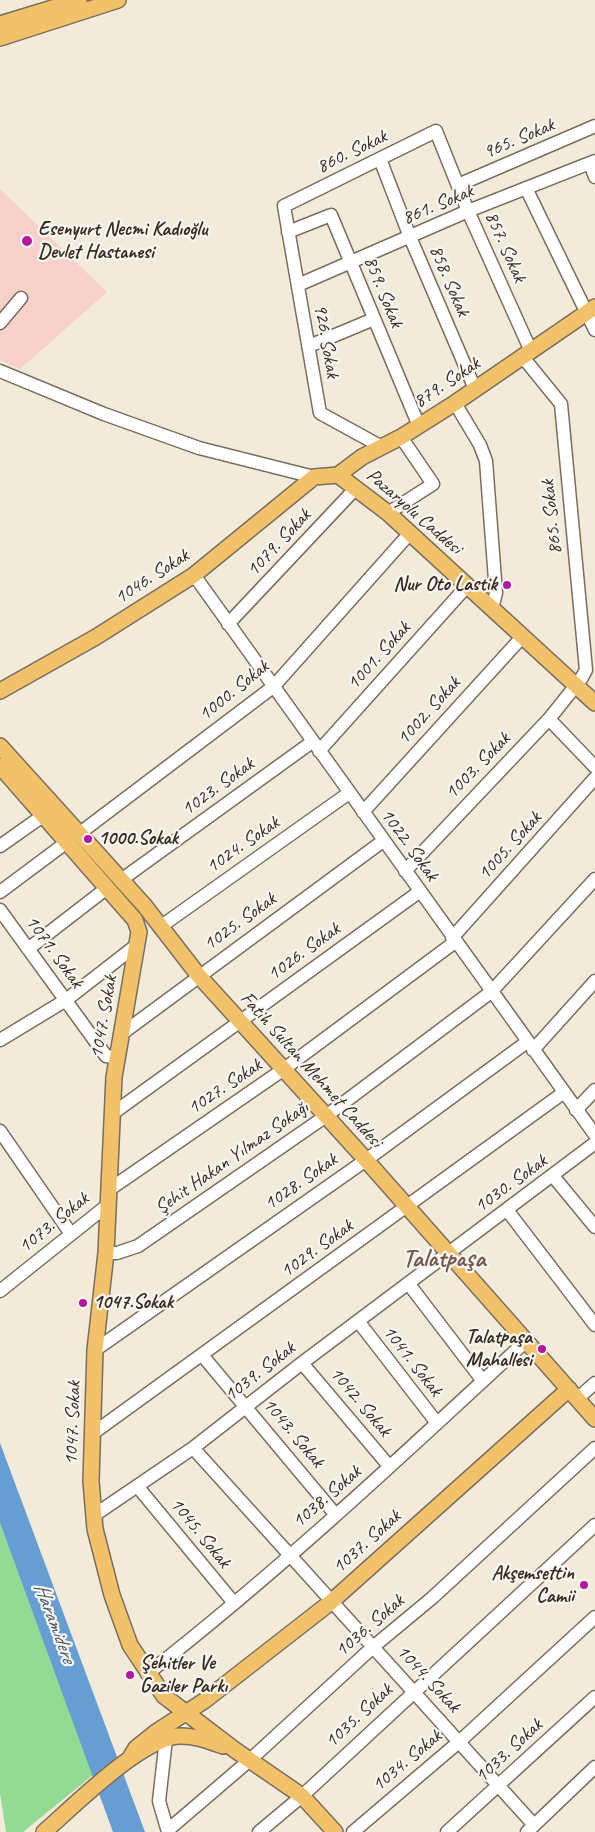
<!DOCTYPE html>
<html>
<head>
<meta charset="utf-8">
<style>
	body { margin:0 }
	canvas { display:block; background:#f3ebda }
</style>
</head>
<body>
<canvas width="595" height="1832"></canvas>
<script>
const g = document.querySelector('canvas').getContext('2d');
g.lineJoin = 'round';
function fill(path, color) { g.fillStyle = color; g.fill(path, 'evenodd'); }
function stroke(path, color, width, dash) { g.strokeStyle = color; g.lineWidth = width; g.lineCap = dash ? 'butt' : 'round'; g.setLineDash(dash || []); g.stroke(path); }
function label(font, color, halo, rows, align = 'center') {
  g.font = font + ' Caveat,sans-serif'; g.lineWidth = 4.5; g.setLineDash([]); g.textBaseline = 'middle'; g.strokeStyle = halo; g.fillStyle = color; for (const [text, x, y, turn = 0] of rows) {
    g.save(); g.translate(x, y); g.rotate((+turn || 0) * Math.PI / 180); g.textAlign = isNaN(turn) ? turn : align; if (halo) g.strokeText(text, 0, 0); g.fillText(text, 0, 0); g.restore();
  }
}
fill(new Path2D(`
	M0 189 107 292 20 369 0 360Z`), '#f7d0ca');
fill(new Path2D(`
	M0 1523 93 1775 23 1832H6L0 1793Z`), '#93db95');
fill(new Path2D(`
	M0 1443 145 1832H113L0 1523Z`), '#669ed4');
const minor = new Path2D(`
	M380 159 410 237 475 389
	M590 163 595 177
	M458 185 595 126
	M526 188 595 330
	M288 232 331 215 419 426
	M298 285 468 211 595 161
	M0 323 21 298
	M309 346 374 319
	M0 371 104 414 199 448 314 477
	M455 403 480 445 486 461 496 593 492 609
	M382 447 320 413 284 206 436 131 468 211 530 349
	M388 513 433 484 401 437
	M194 575 595 1135
	M228 624 356 488
	M549 719 595 767
	M319 751 467 586
	M363 812 523 636
	M80 833 273 687 410 533
	M0 846 44 815
	M405 871 549 719 581 679 586 670 561 404 522 356
	M121 880 312 742
	M0 892 67 842
	M0 910 106 1056 116 1057
	M160 927 349 793
	M452 938 595 778
	M28 949 107 888
	M120 1035 383 841
	M0 1040 66 1000 138 944
	M533 1050 595 981
	M576 1110 595 1090
	M112 1114 419 892
	M0 1131 71 1234
	M553 1176 595 1227
	M110 1189 284 1069 455 942
	M507 1210 595 1325
	M106 1253H117L138 1246 326 1116 491 992 595 879
	M408 1283 483 1381
	M0 1291 109 1204
	M358 1321 437 1423
	M95 1350 366 1160 527 1042
	M202 1355 335 1514
	M302 1363 389 1466
	M577 1399 595 1383
	M92 1434 563 1093
	M193 1448 534 1825
	M137 1486 234 1603
	M93 1516 193 1448 302 1363 595 1143
	M147 1674C279 1571 403 1455 526 1341
	M166 1739 159 1801 168 1832
	M168 1830 251 1759 373 1647 432 1598 595 1448
	M259 1832 302 1796 595 1525
	M353 1832 460 1741 595 1617
	M447 1832 595 1697
	M527 1832 595 1767`);
const major = new Path2D(`
	M0 24 79 0
	M0 38 118 0
	M338 475 388 513 595 703
	M0 691 96 637 194 575 314 477 338 475 362 457 401 437 455 403 595 307
	M0 746 144 905 199 976 366 1160 595 1419
	M0 766 135 920 139 932 114 1077 106 1253 95 1350 91 1481 95 1529 112 1595 130 1645 164 1696 235 1750 302 1796 335 1832
	M130 1758 136 1748 156 1732 204 1701 331 1602 569 1389
	M44 1832C74 1806 139 1740 178 1736 193 1735 209 1741 223 1746`);
stroke(minor, '#7b6e60', 15);
stroke(major, '#7b6e60', 18);
stroke(minor, '#fff', 12);
stroke(major, '#f2c26a', 15);
for (const [x, y, r, color] of [
	[27,241,6,"#b5179e"],
	[507,585,5,"#b5179e"],
	[88,839,5,"#b5179e"],
	[83,1303,5,"#b5179e"],
	[542,1349,5,"#b5179e"],
	[584,1585,5,"#b5179e"],
	[130,1675,5,"#b5179e"]
]) { const dot = new Path2D(); dot.arc(x, y, r, 0, 2 * Math.PI); g.fillStyle = color; g.fill(dot); stroke(dot, '#f6f6f2', 2); }
label('20px', '#3b2a1e', '#f6f6f2', [
	["965. Sokak",519,139,-23],
	["860. Sokak",352,152,-26],
	["861. Sokak",438,205,-23],
	["857. Sokak",505,247,66],
	["858. Sokak",449,281,67],
	["859. Sokak",383,292,68],
	["926. Sokak",326,341,80],
	["879. Sokak",447,383,-34],
	["Pazaryolu Caddesi",414,512,41],
	["865. Sokak",552,517,-96],
	["1079. Sokak",279,543,-47],
	["1046. Sokak",152,577,-33],
	["1001. Sokak",379,656,-48],
	["1000. Sokak",234,691,-39],
	["1002. Sokak",429,711,-48],
	["1003. Sokak",478,766,-46],
	["1023. Sokak",218,787,-36],
	["1024. Sokak",243,845,-35],
	["1022. Sokak",409,845,54],
	["1005. Sokak",510,846,-48],
	["1025. Sokak",240,922,-36],
	["1071. Sokak",54,952,54],
	["1026. Sokak",304,952,-36],
	["1047. Sokak",104,1017,-80],
	["Fatih Sultan Mehmet Caddesi",311,1070,48],
	["1027. Sokak",225,1087,-34],
	["Şehit Hakan Yılmaz Sokağı",232,1158,-35],
	["1028. Sokak",301,1182,-35],
	["1030. Sokak",511,1184,-36],
	["1073. Sokak",54,1223,-39],
	["1029. Sokak",317,1249,-36],
	["1041. Sokak",412,1361,52],
	["1039. Sokak",260,1372,-38],
	["1042. Sokak",360,1402,50],
	["1047. Sokak",73,1423,-88],
	["1043. Sokak",293,1433,50],
	["1038. Sokak",327,1497,-41],
	["1045. Sokak",200,1533,51],
	["1037. Sokak",367,1542,-42],
	["1036. Sokak",370,1626,-41],
	["1044. Sokak",428,1679,47],
	["1035. Sokak",359,1716,-43],
	["1033. Sokak",509,1751,-43],
	["1034. Sokak",407,1761,-40]
]);
label('bold 20px', '#3b2a1e', '#f6f6f2', [
	["Esenyurt Necmi Kadıoğlu",38,230],
	["Devlet Hastanesi",38,253],
	["Nur Oto Lastik",497,585,"right"],
	["1000.Sokak",98,839],
	["1047.Sokak",93,1303],
	["Talatpaşa",532,1338,"right"],
	["Mahallesi",532,1361,"right"],
	["Akşemsettin",574,1574,"right"],
	["Camii",574,1597,"right"],
	["Şehitler Ve",140,1664],
	["Gaziler Parkı",140,1687]
], 'left');
label('italic 21px', '#4c5867', '#f6f6f2', [
	["Haramidere",54,1623,69]
]);
label('bold 25px', '#76594c', '#f6f6f2', [
	["Talatpaşa",444,1259]
]);
</script>
</body>
</html>
